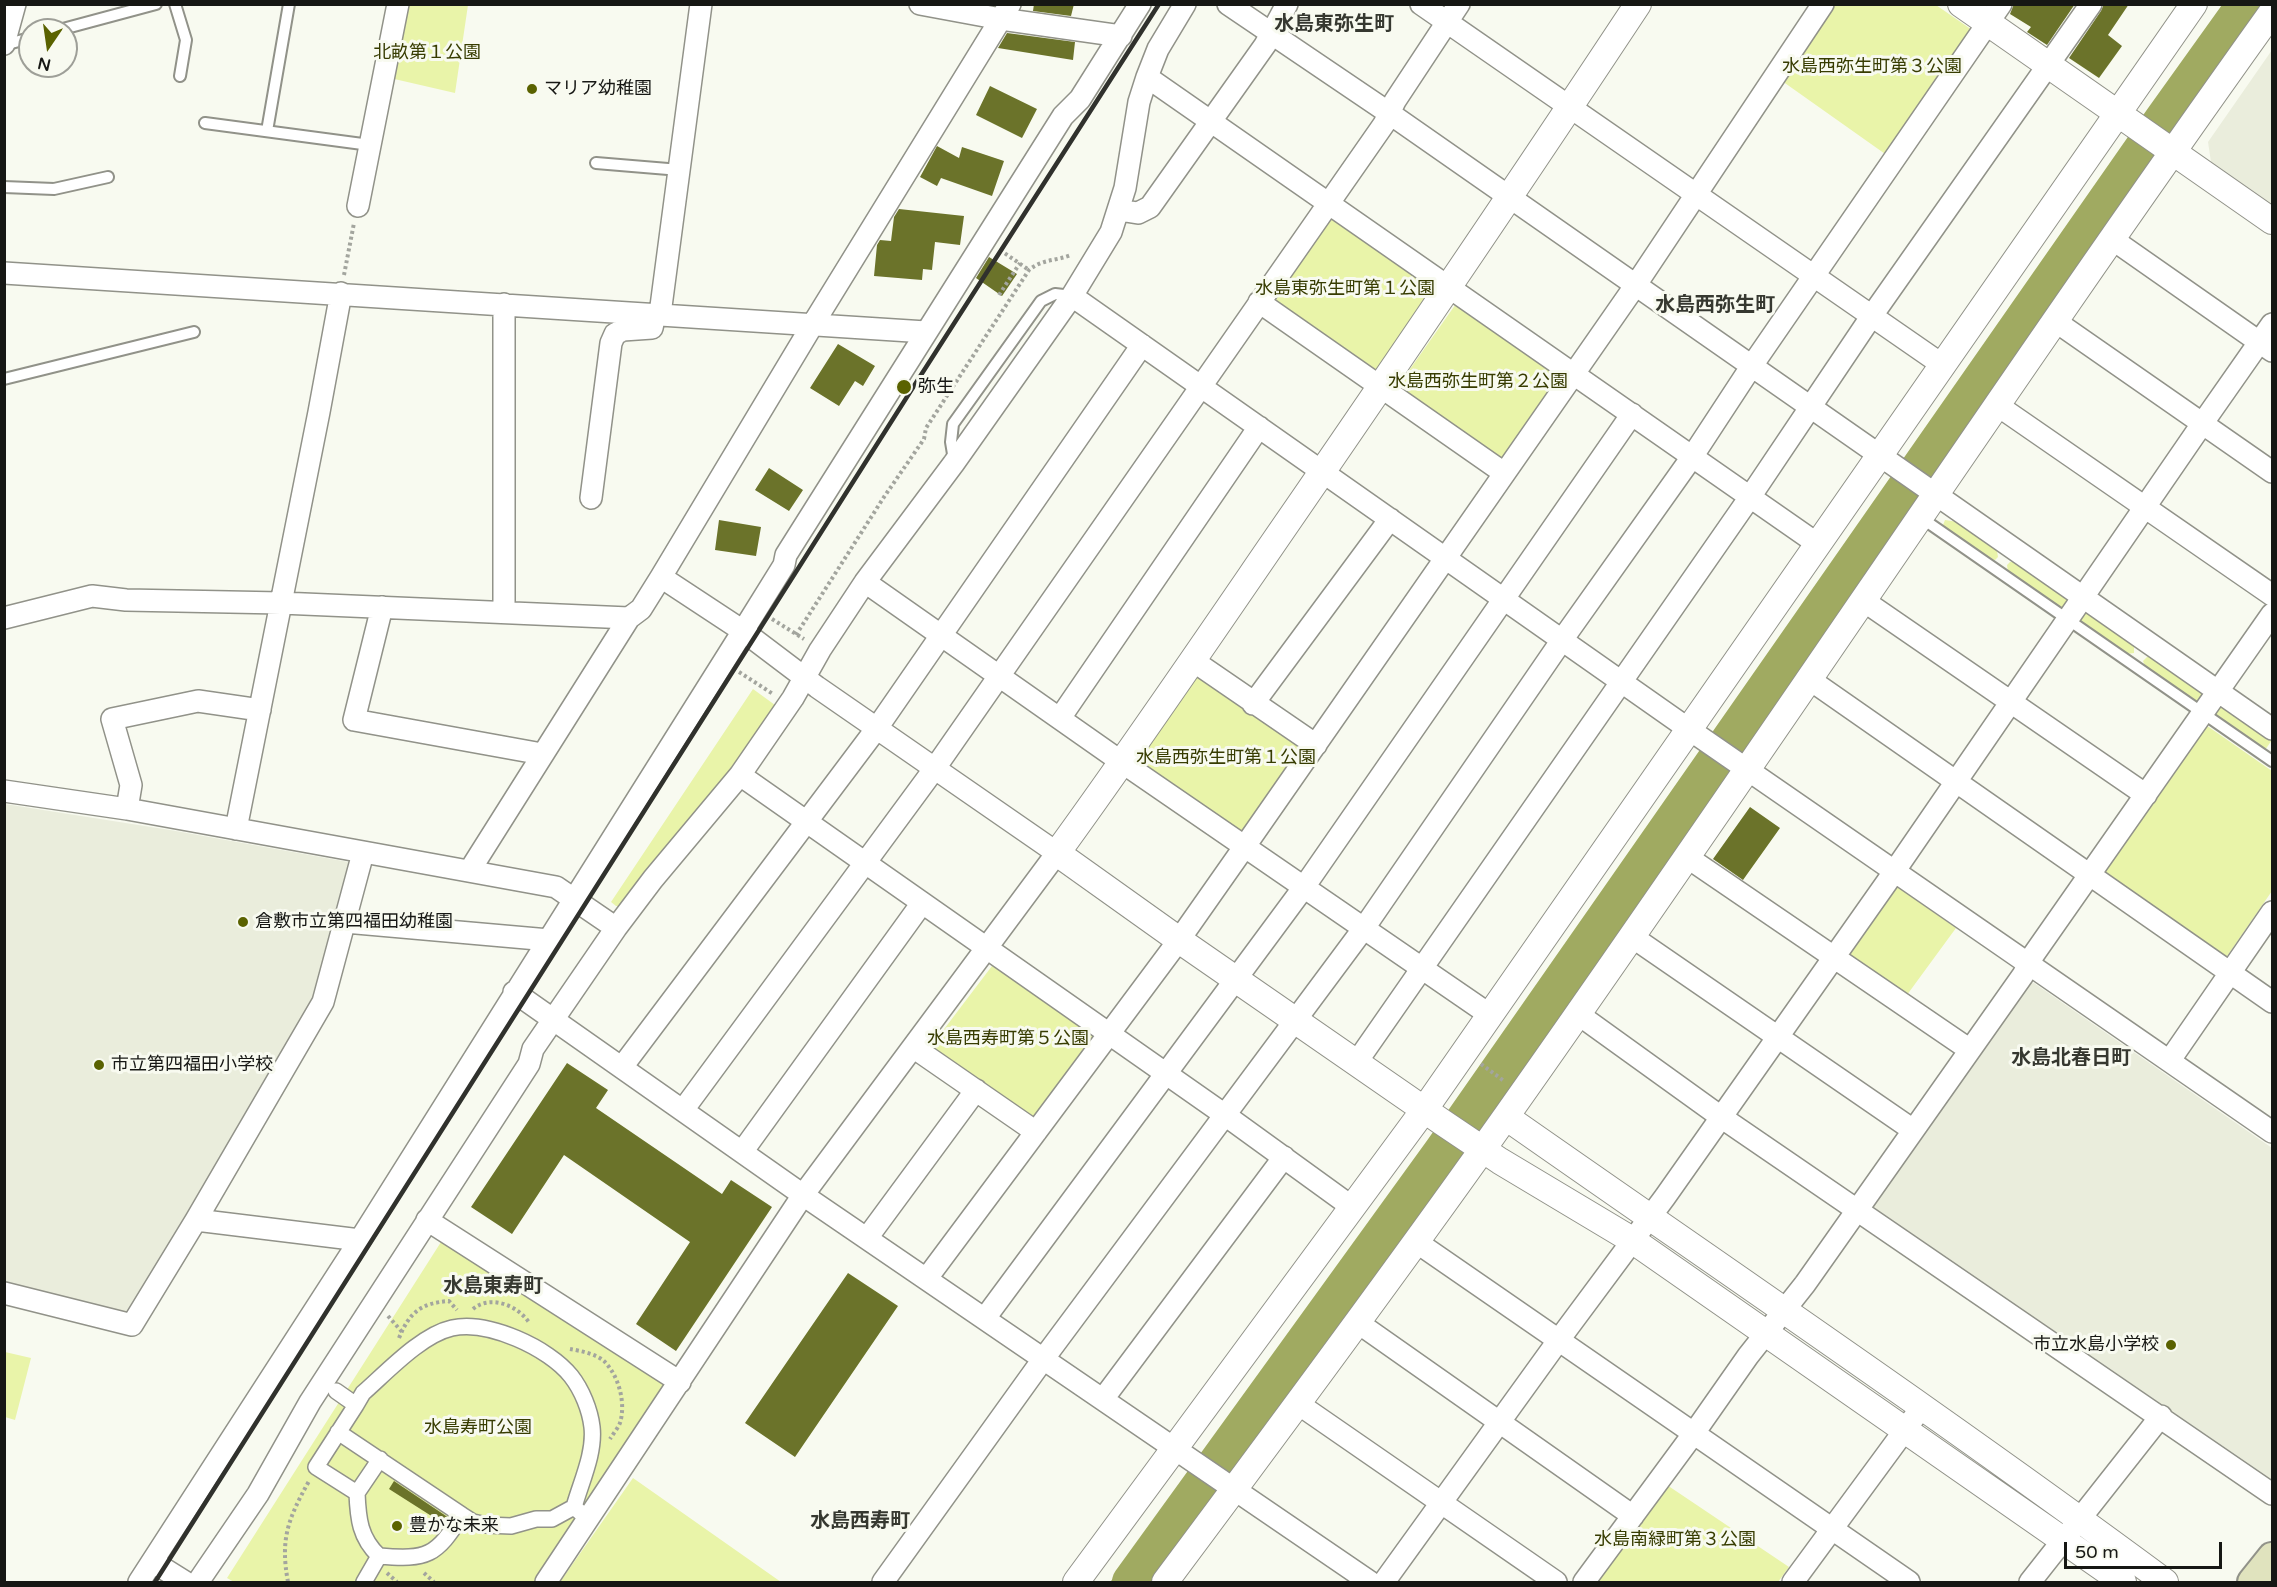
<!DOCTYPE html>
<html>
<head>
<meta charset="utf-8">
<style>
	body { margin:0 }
	#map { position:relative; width:2277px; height:1587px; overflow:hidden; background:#f8faf0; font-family:"Varela Round",sans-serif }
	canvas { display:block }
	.frame { position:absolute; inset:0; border:6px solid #161714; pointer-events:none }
	.north { position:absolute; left:18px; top:18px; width:60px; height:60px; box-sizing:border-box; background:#f8faf0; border:2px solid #9e9f98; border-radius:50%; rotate:193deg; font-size:16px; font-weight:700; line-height:24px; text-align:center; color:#161714 }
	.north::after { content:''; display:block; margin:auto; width:21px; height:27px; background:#5a6200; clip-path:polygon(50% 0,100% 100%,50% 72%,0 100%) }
	.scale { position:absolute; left:2064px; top:1542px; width:158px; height:27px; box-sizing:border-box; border:3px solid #161714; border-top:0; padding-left:8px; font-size:18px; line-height:21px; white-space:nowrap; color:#161714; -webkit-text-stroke:4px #f8faf0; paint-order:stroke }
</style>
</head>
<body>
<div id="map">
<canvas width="2277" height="1587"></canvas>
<div class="frame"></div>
<div class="north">N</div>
<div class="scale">50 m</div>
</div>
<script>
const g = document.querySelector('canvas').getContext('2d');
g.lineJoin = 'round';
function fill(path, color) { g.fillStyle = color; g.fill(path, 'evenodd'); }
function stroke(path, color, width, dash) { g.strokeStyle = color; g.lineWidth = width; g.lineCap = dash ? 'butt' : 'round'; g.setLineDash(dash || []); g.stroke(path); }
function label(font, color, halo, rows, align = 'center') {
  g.font = font + ' "Varela Round","Noto Sans JP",sans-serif'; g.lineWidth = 6; g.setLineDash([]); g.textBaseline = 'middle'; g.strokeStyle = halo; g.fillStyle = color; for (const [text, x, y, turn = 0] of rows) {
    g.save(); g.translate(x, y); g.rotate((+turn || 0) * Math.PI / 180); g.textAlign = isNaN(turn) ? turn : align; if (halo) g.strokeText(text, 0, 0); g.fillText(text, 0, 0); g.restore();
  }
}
fill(new Path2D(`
	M2272 50V204L2211 162 2208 142Z
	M5 804 170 830 354 863 324 981 128 1318 5 1286Z
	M2034 983 2272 1148V1484L1867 1206 2024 984Z`), '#eaeddc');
fill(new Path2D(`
	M404 5H468L455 93 390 78Z
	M1835 5H1936L1975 32 1888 156 1782 81Z
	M1332 213 1434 284 1374 373 1270 304Z
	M1458 301 1561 376 1501 463 1396 389Z
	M1945 520 1958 522 1997 551 1998 557 1995 560 1990 559 1946 528 1943 525Z
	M2010 562H2014L2069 600 2064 609 2008 572 2007 565Z
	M2083 611 2134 645V653L2126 654 2080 621 2078 619Z
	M2147 657H2152L2201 692 2203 696 2198 702 2194 701 2145 666 2143 661Z
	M1198 673 1305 747 1241 836 1141 765 1139 759Z
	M753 689 775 705 736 765 622 906H616L611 902Z
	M2220 705 2272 740 2265 750 2214 714Z
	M2203 723 2272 771V891L2223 962 2098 875Z
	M1895 885 1956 928 1904 999 1843 957Z
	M995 962 1098 1036 1031 1123 929 1049Z
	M441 1242 666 1385 534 1582H234L227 1578Z
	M5 1352 31 1358 15 1420 5 1417Z
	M633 1478 781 1582H560Z
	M1664 1483 1789 1567 1778 1582H1593Z`), '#e9f4a9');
stroke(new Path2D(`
	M2145 125 2231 4
	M1450 1122C1680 793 1905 462 2138 136
	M1114 1582 1444 1130`), '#a0aa61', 6);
stroke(new Path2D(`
	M1131 1582 1443 1151 2163 120 2246 4`), '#a0aa61', 38);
fill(new Path2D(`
	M1034 4H1074L1071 16 1033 11Z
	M2014 4H2075L2047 45 2027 32 2031 27 2010 14Z
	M2104 4H2129L2108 35 2122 46 2099 78 2069 58 2101 11Z
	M1007 33 1075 42 1073 60 998 48Z
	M990 86 1037 109 1022 138 976 115Z
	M937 146 959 158 962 147 1004 161 992 196 941 178 937 186 920 177Z
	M899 209 964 216 960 245 935 242 932 270 923 269 922 280 874 276 877 245 880 240 891 241 894 217Z
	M989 257 1017 274 1002 296 976 278Z
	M838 344 875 366 863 386 855 381 839 406 810 388Z
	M769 468 803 490 789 511 755 490Z
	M719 520 761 527 756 556 715 550Z
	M1750 807 1780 828 1743 880 1713 859Z
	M567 1063 608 1090 596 1108 722 1194 731 1180 772 1207 676 1351 636 1324 690 1242 564 1155 512 1234 471 1207Z
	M848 1273 898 1306 795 1457 745 1423Z
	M394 1481 449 1518 444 1524 389 1489Z`), '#6b732a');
const service = new Path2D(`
	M175 4 186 40 180 76
	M59 30 156 4
	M4 45 30 38
	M205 123 370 145
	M267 131 289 4
	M596 163 680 170
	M4 187 54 189 108 177
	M4 379 194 332
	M954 460 951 442 953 424 1041 301 1055 294 1072 296
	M1920 517 2272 761`);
const pedestrian = new Path2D(`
	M336 1391 356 1405 316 1467 357 1493C358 1519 360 1538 379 1556
	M356 1405 363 1393C387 1372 421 1335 452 1328 488 1320 549 1348 571 1376 582 1390 590 1410 592 1427 595 1453 581 1482 574 1507
	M338 1432 462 1515
	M357 1493 380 1459
	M364 1582 379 1556C428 1560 436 1556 462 1515L473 1522 486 1525 511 1526 536 1519H552L574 1507 581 1513`);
const minor = new Path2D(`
	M920 4 1001 19 1121 36
	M1228 4 1389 113 2272 729
	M1421 4 1944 366
	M4 44 15 4
	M1147 77 1819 545
	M358 206 398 4
	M1119 210 1138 213 1150 207 1265 45 1287 4
	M2112 239 2272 351
	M4 273 926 332
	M1072 296 1690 730 2272 1132
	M1259 302 1504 473
	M504 304V612
	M660 314 701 4
	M2055 321 2272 472
	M1997 405 2272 595
	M591 498 611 343 615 334 623 330 652 328 655 314
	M865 582 1123 763 1490 1015
	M1864 601 2146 795
	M382 607 354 720 542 754
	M4 618 92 596 126 600 281 603 629 618
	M1192 660 1316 745
	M1809 679 2272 1002
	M1253 704 1390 519
	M1060 718 1259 427
	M740 775 1225 1115 1352 1207
	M4 791 127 809 556 887 616 928
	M127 809 131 785 112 719 198 701 260 710
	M236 829 319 412 341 293
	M1687 857 1970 1050
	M470 870 629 618 641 609 661 577 813 324 1010 4
	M345 922 549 940
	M1631 936 1913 1130
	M514 992 803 1195 1370 1582
	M1578 1014 1721 1117 2272 1494
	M913 1047 1036 1132
	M2170 1060 2272 912
	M1356 1063 1750 497 1871 317 2091 4
	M622 1067 877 728 1142 345
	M683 1110 935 768 1384 124 1395 101 1459 4
	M742 1152 922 903
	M196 1220 360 1240
	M427 1220 680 1382
	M867 1238 976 1090
	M1415 1241 1909 1582
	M927 1278 1179 940 1245 846 1635 286 1823 4
	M4 1293 132 1325 196 1220 323 1002 363 853
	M985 1318 1304 887 1632 414
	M1357 1322 1633 1516
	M1103 1399 1284 1157
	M1297 1403 1556 1582
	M153 1562 185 1582
	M139 1582 360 1240 743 631 784 565 786 555 1063 116 1080 99 1140 4
	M198 1582 258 1494 310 1402 529 1064 533 1049 616 928 653 879 740 775 793 698 820 650 865 582 954 463 1072 296 1111 232 1125 188 1139 102 1147 77 1158 49 1185 4
	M546 1582 803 1195 1057 853 817 687 743 631 661 577
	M883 1582 1044 1358 1364 928 1562 640 1692 457 1751 367 2001 4
	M1384 1582 1558 1341 1665 1197 1887 882 2202 424 2272 324
	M1584 1582 1694 1433 1748 1356 1805 1284 2023 975 2034 954 2272 614
	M1793 1582 1921 1408
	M2030 1582 2161 1416`);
const tertiary = new Path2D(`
	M1638 4C1519 184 1398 362 1276 539 1204 644 1132 750 1057 853L1179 940 1442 1122 1500 1161 1632 1240 2123 1582
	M1961 4 2272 221
	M1506 1117C1726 1271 1949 1422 2165 1582
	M1076 1582 1424 1110 2194 4
	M1165 1582C1280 1428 1396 1272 1507 1115 1766 749 2012 375 2272 12`);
const secondary = new Path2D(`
	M2252 1582 2272 1557`);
stroke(service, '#919289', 14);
stroke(pedestrian, '#919289', 18);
stroke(minor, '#919289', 24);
stroke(tertiary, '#919289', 28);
stroke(secondary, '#919289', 32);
stroke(new Path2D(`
	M1000 250 1029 270
	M344 275 354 223
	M999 295 1020 263
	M772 619 804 639
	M796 635 884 497 924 439 926 428 1029 270C1042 259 1056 261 1071 255
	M739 672 773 694
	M1481 1064 1504 1081
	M473 1309C491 1294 519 1306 530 1324
	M388 1316 403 1333
	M399 1338C410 1311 422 1303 449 1301L457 1310
	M570 1349C581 1351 597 1354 605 1362 619 1377 626 1403 620 1423 618 1428 613 1434 610 1439
	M387 1573 397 1582
	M424 1573 434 1582
	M288 1582C280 1539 288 1519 309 1481`), '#a3a59e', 4, [3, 3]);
stroke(service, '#fff', 10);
stroke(pedestrian, '#fff', 15);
stroke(minor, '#fff', 21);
stroke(tertiary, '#fff', 26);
stroke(secondary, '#e0e3be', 28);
stroke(new Path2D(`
	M155 1582 912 389 1159 4`), '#30312d', 4.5);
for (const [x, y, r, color] of [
	[532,89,6,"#5a6200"],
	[904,387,8,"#5a6200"],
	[243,922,6,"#5a6200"],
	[99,1065,6,"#5a6200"],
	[2171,1345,6,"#5a6200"],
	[397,1526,6,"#5a6200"]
]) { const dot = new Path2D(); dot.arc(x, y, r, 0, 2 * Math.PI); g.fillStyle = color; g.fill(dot); stroke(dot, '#f8faf0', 2); }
label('18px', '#373c01', '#f8faf0', [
	["北畝第１公園",427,53],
	["水島西弥生町第３公園",1872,67],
	["水島東弥生町第１公園",1345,289],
	["水島西弥生町第２公園",1478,382],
	["水島西弥生町第１公園",1226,758],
	["水島西寿町第５公園",1008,1039],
	["水島寿町公園",478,1428],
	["水島南緑町第３公園",1675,1540]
]);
label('18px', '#161714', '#f8faf0', [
	["マリア幼稚園",544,89],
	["弥生",918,387],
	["倉敷市立第四福田幼稚園",255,922],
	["市立第四福田小学校",111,1065],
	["市立水島小学校",2159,1345,"right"],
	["豊かな未来",409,1526]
], 'left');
label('bold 20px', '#363830', '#f8faf0', [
	["水島東弥生町",1334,25],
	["水島西弥生町",1715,306],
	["水島北春日町",2071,1059],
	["水島東寿町",493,1287],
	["水島西寿町",860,1522]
]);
</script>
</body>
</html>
